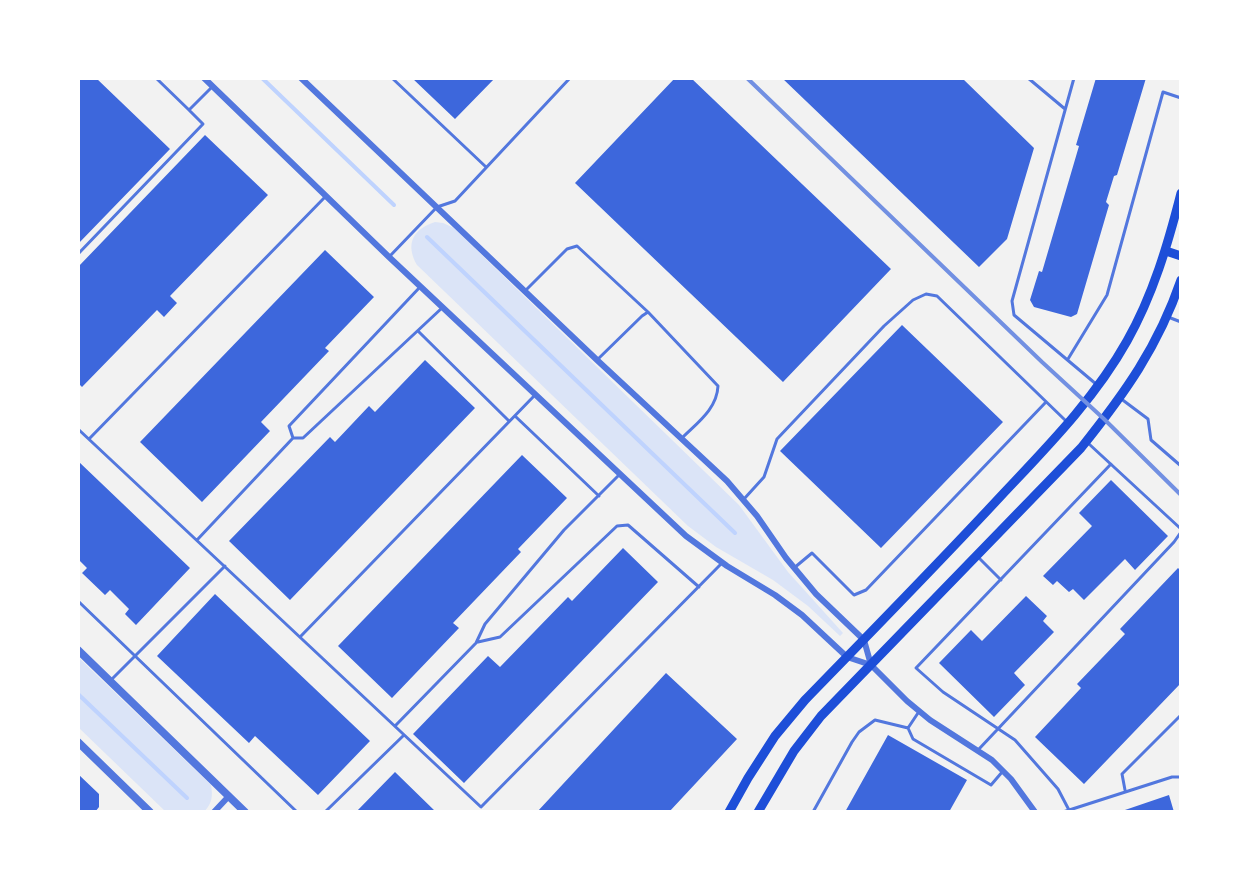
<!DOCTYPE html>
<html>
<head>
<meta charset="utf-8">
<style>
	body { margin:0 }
	#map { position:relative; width:1259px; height:890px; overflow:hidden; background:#f2f2f2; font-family:Quicksand,sans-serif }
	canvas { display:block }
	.frame { position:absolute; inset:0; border:80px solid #fff; pointer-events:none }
</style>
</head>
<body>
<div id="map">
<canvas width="1259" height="890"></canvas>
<div class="frame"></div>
</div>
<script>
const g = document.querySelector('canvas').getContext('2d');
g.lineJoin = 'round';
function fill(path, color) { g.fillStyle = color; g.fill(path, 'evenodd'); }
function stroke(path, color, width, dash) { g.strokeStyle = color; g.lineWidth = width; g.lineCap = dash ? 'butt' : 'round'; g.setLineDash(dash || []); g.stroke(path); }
fill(new Path2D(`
	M435 222 443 223 454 228 739 505 788 572 843 633 840 636 808 606 773 580 716 547 688 526 417 265C405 244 413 229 435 222Z
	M78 657 211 785C213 797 212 803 204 812H166L78 727Z`), '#dbe4f7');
stroke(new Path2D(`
	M262 78 394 205
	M427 237 735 533
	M78 694 187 798`), '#bfd3fe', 4);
fill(new Path2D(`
	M78 78H96L170 149 78 244Z
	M412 78H495L455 119Z
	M675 78H691L891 269 783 382 575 183Z
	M782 78H962L1034 148 1007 239 979 267Z
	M1096 78H1146L1117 175 1114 176 1106 202 1109 205 1077 314 1071 317 1034 307 1030 300 1039 271 1042 272 1079 146 1076 145Z
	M205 135 268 195 170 296 177 303 164 317 157 310 82 387 78 383V267Z
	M325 250 374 297 325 348 329 351 261 422 270 431 202 502 140 442Z
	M902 325 1003 422 881 548 780 451Z
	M425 360 475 408 290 600 229 541 330 437 335 442 369 406 375 412Z
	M522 455 567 498 518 549 521 552 453 623 459 628 392 698 338 646Z
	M78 461 190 568 136 625 125 614 129 609 110 590 105 595 82 573 87 568 78 559Z
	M1111 480 1168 536 1135 570 1125 559 1084 600 1073 589 1069 592 1057 581 1053 585 1043 576 1092 526 1079 513Z
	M623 548 658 582 464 783 413 734 488 656 500 667 568 597 572 601Z
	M1178 568 1181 571V683L1084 784 1035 737 1081 688 1077 684 1125 634 1120 629Z
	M215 594 370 741 318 795 255 736 249 743 157 656Z
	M1026 596 1047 616 1043 621 1054 632 1014 673 1025 685 994 717 939 663 971 630 982 641Z
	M666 673 737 739 669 812H537Z
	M888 735 967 780 949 812H845Z
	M395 772 436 812H356Z
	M78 774 99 794V807L95 812H78Z
	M1169 795 1174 812H1122V811Z`), '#3d67dc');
stroke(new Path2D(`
	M156 78 189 110 213 86
	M392 78 486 167
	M1028 78 1065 109
	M1074 78 1012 301 1014 315 1096 384
	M78 254 203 124 189 110
	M389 257 437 207 455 201 570 78
	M526 290 567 249 577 246 648 312
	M1168 317 1181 322
	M418 331 509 421
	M1068 359 1107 295 1163 92 1181 98
	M597 360 642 316 648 312 718 386C717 409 697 423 682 438
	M1120 398 1148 419 1151 440 1181 466
	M515 416 599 496
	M78 429 481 807 722 563
	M293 438 289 426 420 287
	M89 439 326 196
	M1089 444 1181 529
	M744 499 764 477 777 439 884 326 913 300 926 294 937 296 1065 420
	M197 540 293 438H303L443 307
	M978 557 1001 580
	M794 568 812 553 854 595 866 590 1046 402
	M78 601 297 812
	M301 636 535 395
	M478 642 500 637 617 526 628 525 699 587
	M111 680 225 566
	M395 726 476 643 485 624 564 530 620 474
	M908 728 913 739 991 785 1003 771
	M979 749 1174 542 1181 532
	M1125 790 1122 774 1181 715
	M325 812 404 735
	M813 812 852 742 859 732 875 720 908 728 918 713
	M1063 812 1172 777H1181
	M1070 812 1058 789 1015 740 943 692 916 668 1111 464`), '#5277de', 3);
stroke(new Path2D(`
	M204 78 389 257 686 536 727 566 775 595 802 615 847 657 871 665 907 701 930 720 992 760 1011 779 1035 812
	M301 78 597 360 727 481 757 516 786 558 816 594 864 640 871 665
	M214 812 229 796`), '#5277de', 6);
stroke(new Path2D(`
	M78 650 245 812
	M78 742 150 812`), '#5277de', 8);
stroke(new Path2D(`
	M1166 251 1181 256
	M729 812 748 778 775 736 805 700C870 633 936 566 1000 497 1045 449 1094 400 1127 341 1153 295 1168 244 1181 193
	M758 812 794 751 821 716 1081 448C1125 393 1158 347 1181 280`), '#1d4ed8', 9);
stroke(new Path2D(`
	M747 78 1042 362 1104 419 1181 495`), '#7290e2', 4);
</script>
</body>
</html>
